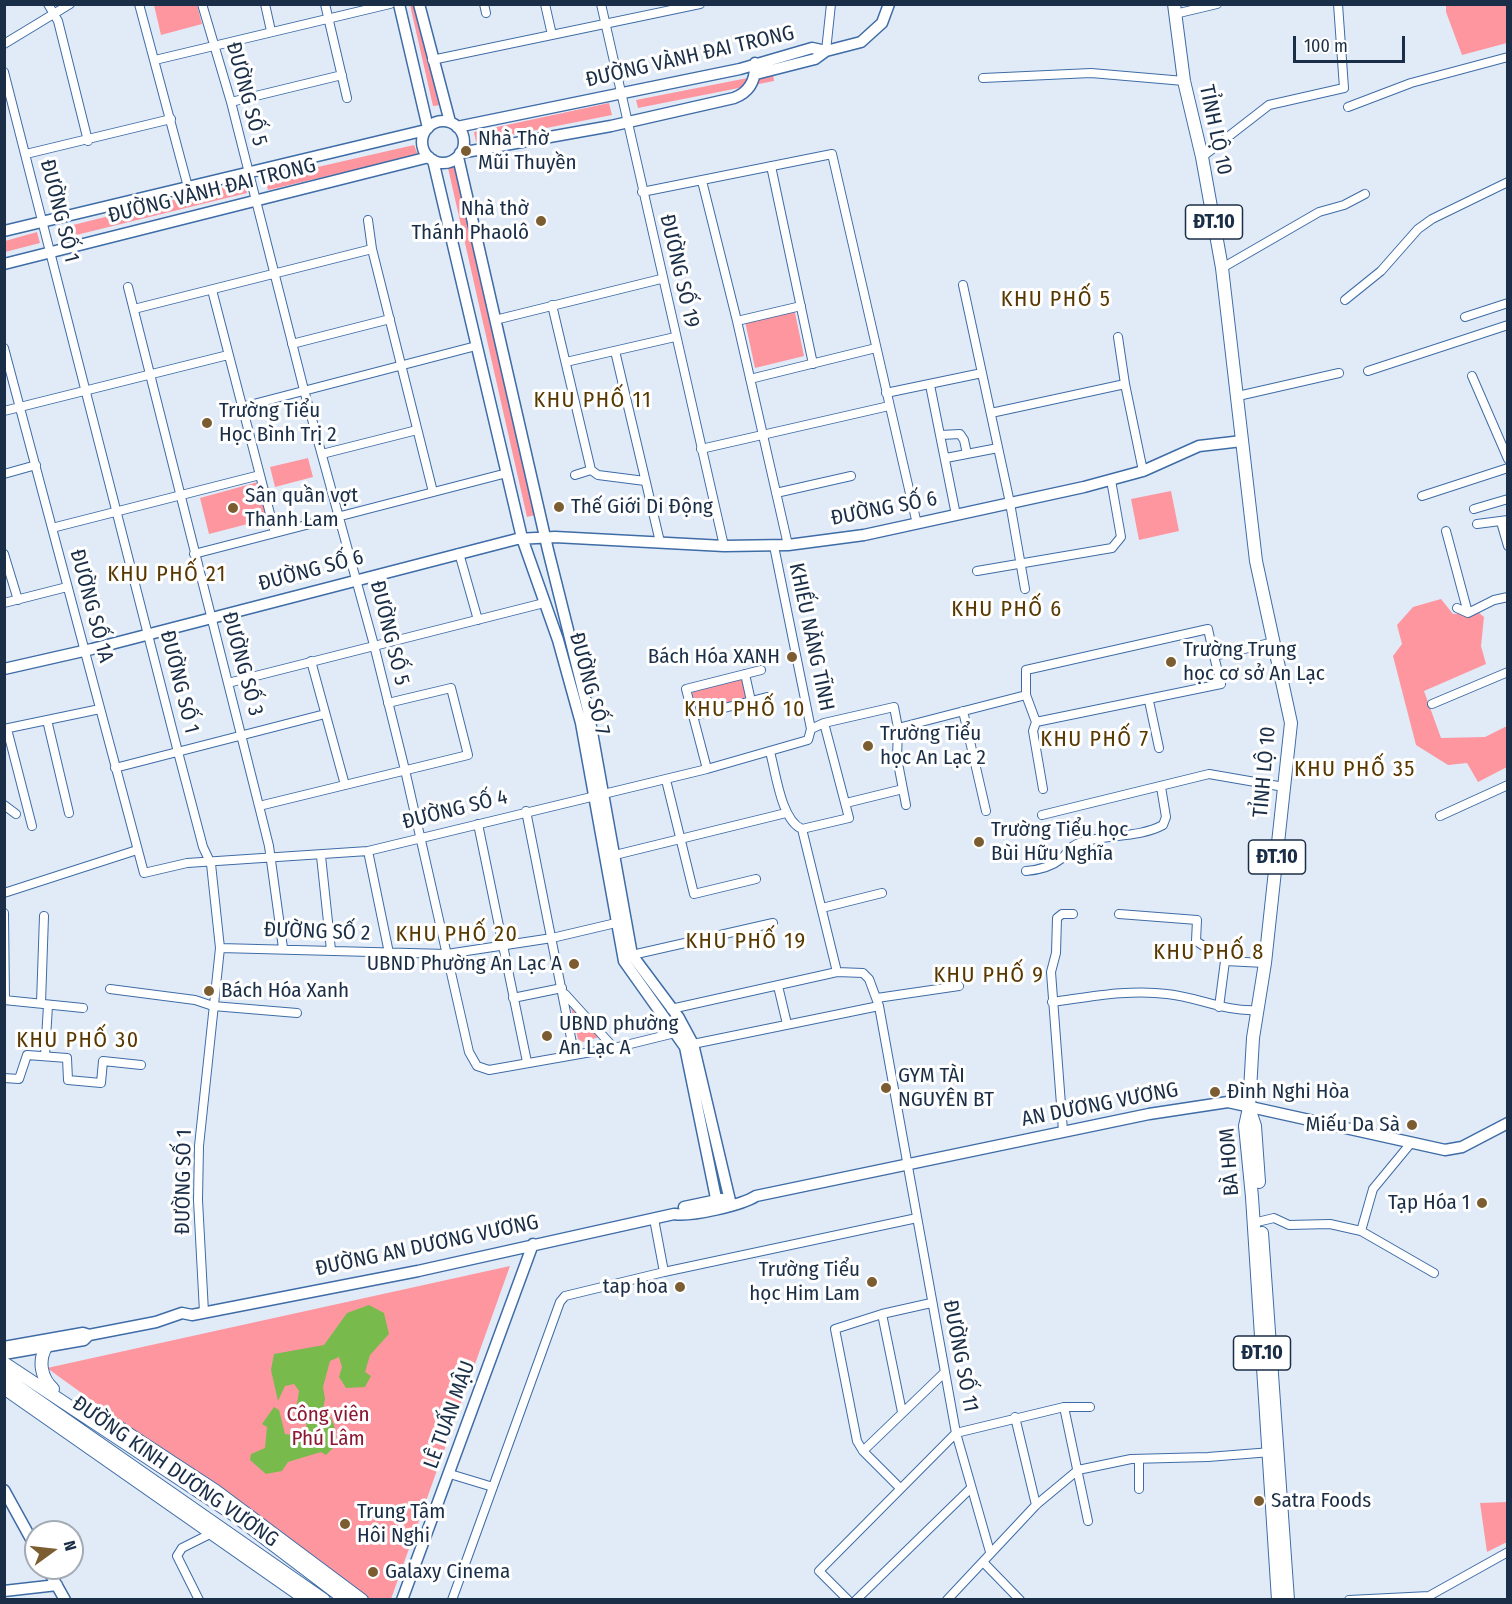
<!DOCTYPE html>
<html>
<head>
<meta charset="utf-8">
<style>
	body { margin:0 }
	#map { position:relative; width:1512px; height:1604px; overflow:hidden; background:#e1ebf8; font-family:"Fira Sans Condensed",sans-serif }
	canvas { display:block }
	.frame { position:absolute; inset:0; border:6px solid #1a2e47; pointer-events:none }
	.north { position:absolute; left:24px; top:1520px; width:60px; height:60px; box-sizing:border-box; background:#fff; border:2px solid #a3abb5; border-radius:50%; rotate:75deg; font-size:16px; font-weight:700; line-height:24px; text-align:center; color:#1a2e47 }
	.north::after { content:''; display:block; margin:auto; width:21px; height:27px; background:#7b5d31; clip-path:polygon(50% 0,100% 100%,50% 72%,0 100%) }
	.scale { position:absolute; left:1293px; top:36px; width:112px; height:27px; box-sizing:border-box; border:3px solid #1a2e47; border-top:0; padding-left:8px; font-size:18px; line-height:21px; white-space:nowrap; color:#1a2e47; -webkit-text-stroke:4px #fff; paint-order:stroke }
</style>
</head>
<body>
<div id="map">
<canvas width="1512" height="1604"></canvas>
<div class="frame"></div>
<div class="north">N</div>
<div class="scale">100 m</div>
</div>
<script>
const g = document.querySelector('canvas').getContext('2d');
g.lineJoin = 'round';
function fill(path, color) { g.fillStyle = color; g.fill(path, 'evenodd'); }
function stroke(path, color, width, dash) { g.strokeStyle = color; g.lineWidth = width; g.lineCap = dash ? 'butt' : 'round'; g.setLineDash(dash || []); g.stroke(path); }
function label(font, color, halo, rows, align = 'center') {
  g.font = font + ' "Fira Sans Condensed",sans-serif'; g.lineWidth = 6; g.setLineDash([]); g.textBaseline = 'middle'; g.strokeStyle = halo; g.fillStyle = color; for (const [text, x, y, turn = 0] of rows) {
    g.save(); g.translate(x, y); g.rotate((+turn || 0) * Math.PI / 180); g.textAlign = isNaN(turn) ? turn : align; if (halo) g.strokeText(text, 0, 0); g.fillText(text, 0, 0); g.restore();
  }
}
fill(new Path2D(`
	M154 5H197L202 24 161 35Z
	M410 5H418L442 105 433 106Z
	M1446 5H1507V43L1462 55 1446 12Z
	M773 73 774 81 638 108 636 100Z
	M609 103 612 115 476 142 474 132Z
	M414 145 418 155 268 190 265 179Z
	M457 166 535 515 527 517 448 168Z
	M245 182 247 193 60 239 57 229Z
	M37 232 40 243 5 252V241Z
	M794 308 804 356 755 368 745 321Z
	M308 458 313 477 275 487 270 467Z
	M258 482 267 519 209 534 200 498Z
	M1171 491 1179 531 1139 540 1131 499Z
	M1441 599 1453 614 1478 612 1484 617 1481 646 1486 664 1424 691 1441 738 1485 737 1507 726V767L1478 782 1467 763 1448 765 1416 745 1393 656 1402 644 1397 625 1413 607Z
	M742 679 747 698 697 711 692 692Z
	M570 1003 599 1034V1037L583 1042 578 1039Z
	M510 1266 391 1599H366L47 1368Z
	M1507 1502V1542L1487 1552 1480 1503Z`), '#fe969f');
fill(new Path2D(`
	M369 1305 384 1313 389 1334 370 1355 365 1372 371 1376 365 1387 346 1388 339 1377 342 1367 339 1357 330 1361 323 1387 325 1399 323 1409C335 1420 337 1431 335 1446L326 1455 321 1452 288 1462 282 1471 266 1474 250 1460 251 1454 265 1448 267 1427 262 1424 274 1407 279 1410 285 1434 299 1436 307 1425 302 1418 294 1422 299 1391 294 1384 285 1386 278 1401 271 1370 274 1354 324 1345 347 1313Z`), '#78ba4c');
const street = new Path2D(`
	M48 4 58 21 88 141
	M139 4 188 187
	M202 4 231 102 304 390 374 645 405 770 469 1052 477 1066 489 1070 614 1048 679 1032
	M265 4 271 31
	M325 4 347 98
	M484 4 486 13
	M545 4 552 35
	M601 4 724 546
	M1175 14 1217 4
	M4 44 70 4
	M826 51 831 4
	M155 60 390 4
	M432 60 700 4
	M4 72 178 752 203 847 211 864 220 948 199 1146 198 1200 204 1312
	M983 78 1091 73 1184 81
	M231 102 342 75
	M1348 107 1411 83 1508 57
	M26 154 171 119
	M1202 157 1269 105 1344 88 1338 4
	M771 166 813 364
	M702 181 737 321 788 545
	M642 192 832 154 917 524
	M368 220 372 249 433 492
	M1222 268 1319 212 1344 205 1365 194
	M963 285 1010 503 1025 589
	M128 287 259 806 269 846 283 948
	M212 290 275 533
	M1345 300 1381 271 1418 229 1432 219 1508 182
	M552 305 591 470 598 475 645 481
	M134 309 372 249
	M1465 317 1508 303
	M495 320 661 279
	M737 321 801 306
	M1118 337 1125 384 1143 471
	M292 344 390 319
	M4 348 144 873 187 863 368 851 707 769 808 740 811 729 774 546
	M615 351 660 542
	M566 362 675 337
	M1368 371 1508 325
	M1472 376 1508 459
	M750 379 876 348
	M930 385 956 515
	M886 393 982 373
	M1238 396 1339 373
	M242 407 476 346
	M4 411 228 355
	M991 413 1125 384
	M941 435 960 434 964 440 967 454
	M701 449 889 406
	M322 454 417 430
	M946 458 998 448
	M4 474 36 465
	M575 475 591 470
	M776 493 851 476
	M1422 496 1508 468
	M1474 509 1508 499
	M1501 522 1508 546
	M1477 524 1508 520
	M52 528 260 475
	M1446 531 1468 613
	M459 553 478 620
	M4 554 18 600
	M194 554 507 473
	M977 571 1112 548 1121 537 1111 480
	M4 603 67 587
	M1457 608 1468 613 1494 600 1508 597
	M311 661 345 785
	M745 674 751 701
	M228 683 544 603
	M1026 695 1036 722 1221 684 1214 656
	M1149 701 1159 748
	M1432 704 1508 672
	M963 711 986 811
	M693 716 767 697
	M47 720 69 813
	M1036 722 1033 731 1043 789
	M898 728 897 758 906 805
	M4 729 100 709
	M7 729 32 826
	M811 729 824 723 894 707 898 728 1026 695V670L1208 629 1214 656 1274 642
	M770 752C776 773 781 820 802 829L837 972
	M115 768 325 714
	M707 769 686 689 761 670
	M666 780 694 894 756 879
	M846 803 903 789
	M4 805 16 814
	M259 806 468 755 451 688 388 703
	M526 811 574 1053
	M1042 815 1209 774 1284 787
	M1440 816 1508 785
	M478 824 527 1062
	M802 829 849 818 824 723
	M368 851 389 953
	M615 855 786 813
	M321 856 331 950
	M1026 871C1038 870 1051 867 1061 859 1069 852 1070 845 1082 842 1108 834 1139 838 1163 825L1166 817 1161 787
	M4 893 137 850
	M822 908 882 893
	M4 913 5 1000
	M1119 914 1197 920 1196 941 1205 947 1223 950 1225 961 1265 963
	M220 948 447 954 552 938 620 922
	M632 955 773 923
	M778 986 787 1024
	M110 989 195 1000 213 1006 297 1013
	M565 994 614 1048
	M513 998 562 988
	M877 998 959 986
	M4 1000 83 1008
	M1052 1002C1090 997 1129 989 1167 994 1198 997 1225 1012 1257 1010
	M41 1003 44 916
	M1219 1007 1225 961
	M671 1009 837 972 863 973 869 979 879 1006 956 1433 990 1552
	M693 1044 879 1006
	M45 1056 48 1005
	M4 1078 19 1079 27 1055 67 1058 68 1080 101 1083 103 1061 141 1065
	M1063 1131 1051 972 1056 953 1057 918 1062 914H1073
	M654 1219 664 1272
	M1253 1223 1274 1218 1289 1225 1330 1224 1361 1231 1434 1273
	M1361 1231 1373 1189 1411 1143
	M882 1314 902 1412
	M1064 1407 1088 1521
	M1015 1417 1036 1505
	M863 1451 944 1373
	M1139 1459V1489
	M450 1474 493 1487
	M900 1488 863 1451 857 1441 835 1329 882 1314 931 1303
	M984 1563 1020 1600
	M199 1600 177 1556 182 1548 212 1533
	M452 1600 560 1302 565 1296 664 1272 917 1218
	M848 1600 819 1571 956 1433 1064 1407H1090
	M856 1600 971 1488
	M947 1600 1036 1505 1078 1470 1131 1459 1208 1457 1271 1452
	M1349 1600 1429 1596 1508 1552`);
const secondary = new Path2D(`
	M399 4 428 128
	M419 4 450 122
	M756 74 815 59 826 51 861 42 882 23 889 4
	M422 142a21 21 0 1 1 42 0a21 21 0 1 1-42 0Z
	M457 127 740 69 812 48 826 51
	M460 153 611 126 734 98C750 92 756 80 755 63
	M458 157 548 550 588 710 632 955 679 1018 693 1044 731 1205
	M433 160 522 538 558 640 581 723 624 961 685 1047 718 1208
	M4 231 426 130
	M4 264 429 157
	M4 669 92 649 517 539 555 537 724 546 788 545 864 535 1084 487 1143 471 1199 446 1242 441
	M684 1207 722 1199
	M4 1347 83 1333 89 1335 156 1322 182 1313 192 1315 418 1271 674 1214C691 1217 742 1205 756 1196L1149 1114 1228 1102 1445 1150 1462 1147 1508 1123
	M4 1354 84 1340 89 1335
	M4 1490 36 1548
	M47 1568 65 1600
	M4 1591 57 1585
	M402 1600 533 1244`);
const primary = new Path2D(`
	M1174 4 1184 81 1202 157 1222 268 1256 561 1291 723 1265 963 1253 1038 1249 1108 1245 1126 1252 1197 1278 1600
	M1249 1108 1255 1126 1259 1182
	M1262 1233 1288 1600
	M46 1347C38 1361 41 1378 53 1389
	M4 1363 234 1515 346 1600
	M4 1377 324 1600
	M4 1388 307 1600
	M103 1417 216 1491 362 1600`);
stroke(street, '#3e6ca6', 10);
stroke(secondary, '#3e6ca6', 13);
stroke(primary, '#3e6ca6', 14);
stroke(street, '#fff', 8);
stroke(secondary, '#fff', 10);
stroke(primary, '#fff', 12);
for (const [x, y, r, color] of [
	[466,151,6,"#7b5d31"],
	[541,221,6,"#7b5d31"],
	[207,423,6,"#7b5d31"],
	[559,507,6,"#7b5d31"],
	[233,508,6,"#7b5d31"],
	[792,657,6,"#7b5d31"],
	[1171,662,6,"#7b5d31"],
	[868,746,6,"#7b5d31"],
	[979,842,6,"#7b5d31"],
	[574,964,6,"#7b5d31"],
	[209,991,6,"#7b5d31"],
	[547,1036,6,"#7b5d31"],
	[886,1088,6,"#7b5d31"],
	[1215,1092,6,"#7b5d31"],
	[1412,1125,6,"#7b5d31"],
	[1482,1203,6,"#7b5d31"],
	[872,1282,6,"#7b5d31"],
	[680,1287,6,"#7b5d31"],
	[1259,1501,6,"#7b5d31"],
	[345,1524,6,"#7b5d31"],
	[373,1572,6,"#7b5d31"]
]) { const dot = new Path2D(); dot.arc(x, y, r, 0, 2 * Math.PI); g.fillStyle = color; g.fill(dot); stroke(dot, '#fff', 2); }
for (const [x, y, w] of [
	[1214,222,57],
	[1277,857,57],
	[1262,1353,57]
]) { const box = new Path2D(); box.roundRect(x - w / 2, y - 17, w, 34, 4.5); g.fillStyle = '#fff'; g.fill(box); stroke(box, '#1a2e47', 1.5); }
label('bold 20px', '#1a2e47', null, [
	["ĐT.10",1214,222],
	["ĐT.10",1277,857],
	["ĐT.10",1262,1353]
]);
label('21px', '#1a2e47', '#fff', [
	["ĐƯỜNG VÀNH ĐAI TRONG",690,57,-13],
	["ĐƯỜNG SỐ 5",246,94,75],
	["TỈNH LỘ 10",1215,130,78],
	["ĐƯỜNG VÀNH ĐAI TRONG",212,191,-14],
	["ĐƯỜNG SỐ 1",59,211,76],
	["ĐƯỜNG SỐ 19",679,271,77],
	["ĐƯỜNG SỐ 6",884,509,-11],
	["ĐƯỜNG SỐ 6",311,571,-15],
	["ĐƯỜNG SỐ 1A",91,606,75],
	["ĐƯỜNG SỐ 5",389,633,76],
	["KHIẾU NĂNG TĨNH",811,637,78],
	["ĐƯỜNG SỐ 3",242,664,75],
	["ĐƯỜNG SỐ 1",179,682,76],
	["ĐƯỜNG SỐ 7",589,684,75],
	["TỈNH LỘ 10",1265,772,-85],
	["ĐƯỜNG SỐ 4",455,810,-14],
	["ĐƯỜNG SỐ 2",317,932,2],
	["AN DƯƠNG VƯƠNG",1100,1105,-11],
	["BÀ HOM",1230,1162,-94],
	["ĐƯỜNG SỐ 1",184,1182,-89],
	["ĐƯỜNG AN DƯƠNG VƯƠNG",427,1246,-12],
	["ĐƯỜNG SỐ 11",960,1356,79],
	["LÊ TUẤN MẬU",450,1415,-70],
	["ĐƯỜNG KINH DƯƠNG VƯƠNG",175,1472,35]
]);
label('21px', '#1a2e47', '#fff', [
	["Nhà Thờ",478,139],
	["Mũi Thuyền",478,163],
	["Nhà thờ",529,209,"right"],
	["Thánh Phaolô",529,233,"right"],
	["Trường Tiểu",219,411],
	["Học Bình Trị 2",219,435],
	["Sân quần vợt",245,496],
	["Thanh Lam",245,520],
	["Thế Giới Di Động",571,507],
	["Trường Trung",1183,650],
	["học cơ sở An Lạc",1183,674],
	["Bách Hóa XANH",780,657,"right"],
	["Trường Tiểu",880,734],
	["học An Lạc 2",880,758],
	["Trường Tiểu học",991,830],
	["Bùi Hữu Nghĩa",991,854],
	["UBND Phường An Lạc A",562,964,"right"],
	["Bách Hóa Xanh",221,991],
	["UBND phường",559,1024],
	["An Lạc A",559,1048],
	["GYM TÀI",898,1076],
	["NGUYÊN BT",898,1100],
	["Đình Nghi Hòa",1227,1092],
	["Miếu Da Sà",1400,1125,"right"],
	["Tạp Hóa 1",1470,1203,"right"],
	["Trường Tiểu",860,1270,"right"],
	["học Him Lam",860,1294,"right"],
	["tap hoa",668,1287,"right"],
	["Satra Foods",1271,1501],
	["Trung Tâm",357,1512],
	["Hôi Nghi",357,1536],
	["Galaxy Cinema",385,1572]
], 'left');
label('21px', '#8c1832', '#fff', [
	["Công viên",328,1415],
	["Phú Lâm",328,1439]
]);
g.letterSpacing = '1.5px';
label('22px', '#583800', '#fff', [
	["KHU PHỐ 5",1056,300],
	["KHU PHỐ 11",593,401],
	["KHU PHỐ 21",167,575],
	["KHU PHỐ 6",1007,610],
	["KHU PHỐ 10",745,710],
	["KHU PHỐ 7",1095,740],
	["KHU PHỐ 35",1355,770],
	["KHU PHỐ 20",457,935],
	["KHU PHỐ 19",746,942],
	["KHU PHỐ 8",1209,953],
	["KHU PHỐ 9",989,976],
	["KHU PHỐ 30",78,1041]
]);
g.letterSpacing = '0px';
</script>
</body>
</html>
